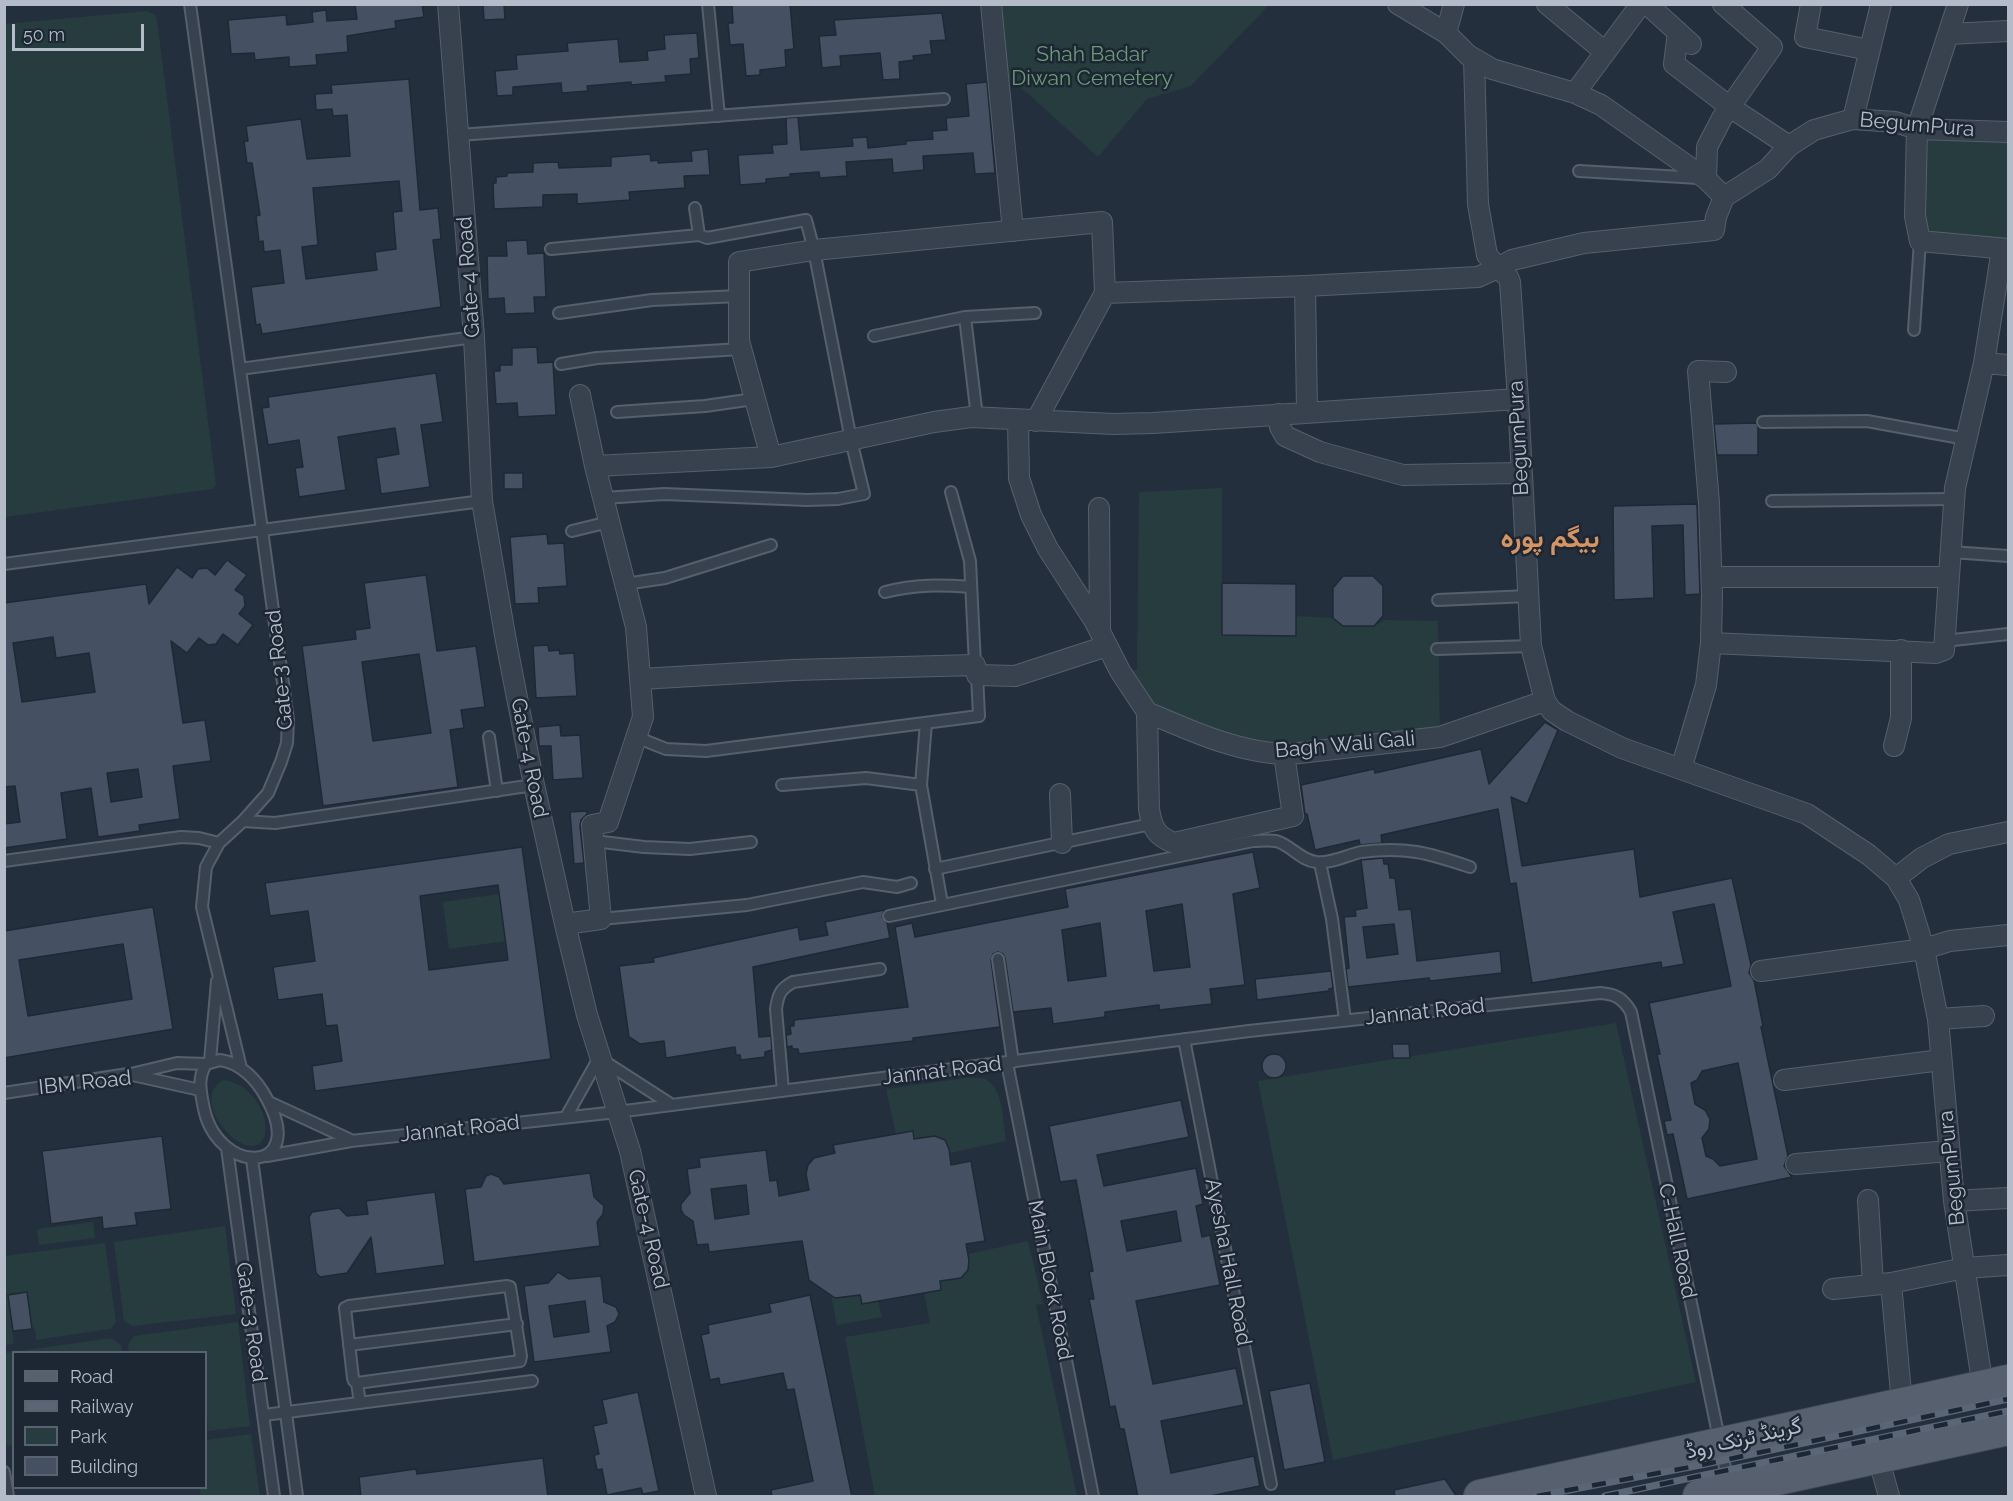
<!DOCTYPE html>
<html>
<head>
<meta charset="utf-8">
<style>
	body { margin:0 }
	#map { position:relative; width:2013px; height:1501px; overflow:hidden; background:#242f3e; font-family:Raleway,sans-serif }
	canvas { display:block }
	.frame { position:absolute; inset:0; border:6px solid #b4bcc9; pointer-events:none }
	.legend { position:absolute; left:12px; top:1351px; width:195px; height:138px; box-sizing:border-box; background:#1d2633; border:2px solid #59626f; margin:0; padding:8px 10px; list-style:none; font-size:18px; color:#b4bcc9 }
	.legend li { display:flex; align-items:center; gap:12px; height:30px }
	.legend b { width:30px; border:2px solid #59626f }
	.scale { position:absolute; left:12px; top:24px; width:132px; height:27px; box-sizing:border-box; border:3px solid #b4bcc9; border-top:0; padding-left:8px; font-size:18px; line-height:21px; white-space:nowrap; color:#b4bcc9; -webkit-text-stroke:4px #1d2633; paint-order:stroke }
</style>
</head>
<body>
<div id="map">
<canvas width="2013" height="1501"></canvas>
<div class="frame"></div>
<ul class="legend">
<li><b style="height:8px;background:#56606e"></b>Road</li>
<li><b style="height:8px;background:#5a6575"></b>Railway</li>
<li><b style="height:16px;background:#263c3f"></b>Park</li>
<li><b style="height:16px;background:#455162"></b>Building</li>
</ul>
<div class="scale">50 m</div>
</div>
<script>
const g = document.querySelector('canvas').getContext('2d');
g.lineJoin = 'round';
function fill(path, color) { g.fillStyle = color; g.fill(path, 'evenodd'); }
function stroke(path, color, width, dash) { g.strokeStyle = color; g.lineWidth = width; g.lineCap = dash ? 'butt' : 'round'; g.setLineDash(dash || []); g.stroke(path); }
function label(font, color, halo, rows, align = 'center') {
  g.font = font + ' Raleway,Vazirmatn,sans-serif'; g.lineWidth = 5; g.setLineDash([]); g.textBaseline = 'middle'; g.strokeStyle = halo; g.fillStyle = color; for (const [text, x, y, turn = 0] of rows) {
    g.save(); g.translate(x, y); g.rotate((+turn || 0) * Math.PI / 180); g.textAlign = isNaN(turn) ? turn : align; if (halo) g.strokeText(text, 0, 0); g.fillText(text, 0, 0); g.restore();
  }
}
fill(new Path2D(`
	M996 5H1269L1191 86 1147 99 1098 157 1016 83 1001 77Z
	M147 11 155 15 157 20 216 485 212 489 205 490 5 517V24Z
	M1924 136 2008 140V239L1940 236 1930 230 1923 222Z
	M1222 488V635L1296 636V616L1333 618 1343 626H1374L1385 620 1438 621 1440 737 1290 754 1147 712 1120 671 1137 670 1139 492Z
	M499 894 506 941 449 949 443 902Z
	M1616 1023 1696 1382 1333 1460 1258 1081Z
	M966 1078C972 1078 979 1077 985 1079 1004 1088 1003 1124 1006 1141L950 1153C946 1133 930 1136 914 1139L913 1132 896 1134 886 1089Z
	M223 1080C246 1081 270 1111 265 1134 255 1174 184 1103 223 1080Z
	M93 1222 95 1238 39 1245 37 1229Z
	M225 1226 236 1314 133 1326 124 1321 114 1242Z
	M1028 1241 1043 1304 1036 1305 1077 1496H875L845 1337 930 1323 924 1293C929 1289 934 1284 940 1281 957 1274 973 1282 968 1254Z
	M105 1243 116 1322 110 1329 36 1340 35 1329H32L27 1292 8 1294 14 1344 5 1345 4 1256Z
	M831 1295 839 1298 860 1295 862 1304 878 1301 882 1317 837 1325Z
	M238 1322 250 1426 208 1431 206 1410V1352H129L128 1344 134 1336Z
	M111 1338 121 1345 122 1352H14L13 1445 7 1446 4 1429 5 1353Z
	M251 1434 260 1496H201L199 1488H206V1440Z`), '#263c3f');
const building = new Path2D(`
	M355 4H422L424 17 395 21 396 28 347 36 348 52 316 55 317 65 289 67V57L255 60 254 53 231 54 228 20 286 15 287 25 313 22 312 12 326 10 327 21 357 19Z
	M483 4H504L505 19 484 20Z
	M732 4H790L794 49 785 50 786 67 760 70V75L746 76 743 44 730 45 728 23H733Z
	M942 13 946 40 930 41 932 54 913 56 914 60 899 62 900 79 883 80 880 53 840 56 841 66 822 68 819 36 836 35 834 20Z
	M697 33 699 58 690 59 691 74 665 76 666 82 631 85V82L587 86 588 91 562 93 561 83 513 87V95L497 96 495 71 517 69 516 55 568 51 567 43 618 39 620 62 648 60 647 51 665 49 664 35Z
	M409 79 420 210 438 208 441 239 433 240 441 307 262 334 260 324 256 325 251 287 284 283 280 250 264 252 263 241 259 242 256 216 260 215 252 163H247L244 141H248L246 126 301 119 307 159 350 156 347 115 333 116 332 109 316 110 315 94 332 93 331 85ZM399 181 402 211 393 212 396 249 375 252 377 270 306 279 302 247 318 245 313 188Z
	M987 82 995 173 975 174 973 153 923 156 924 170 893 173 892 159 846 162 847 176 820 178 819 172 790 174V177L766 179V183L740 185 738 155 773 153 772 145 787 144 786 118 798 117 801 150 853 146 852 138 867 137 868 148 906 144V141L933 139 932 131 947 130 946 118 969 116 966 84Z
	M708 149 710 175 684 176 685 188 629 192 630 200 577 204V194L543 195V207L494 209 493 183H496V177L507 176V173L533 172V163L558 162 559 168 611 166V157L650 154 651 161 658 160V163L692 161 691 151Z
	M527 240 528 254 544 253 546 297H534L535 313 505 314 504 298 488 299 487 256H507L506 241Z
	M537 347 538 363 553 362 556 415 518 417 517 403 496 404 494 371H500V365H512V348Z
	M436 373 443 422 421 425 430 487 381 494 376 458 399 454 395 428 338 437 346 490 299 497 295 468 303 467 299 440 268 445 262 408 269 407 268 397Z
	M1756 423 1758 427V455H1717L1714 424Z
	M504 473H523V489H504Z
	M1697 504 1700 594 1685 595 1683 525 1652 526 1654 598 1614 600 1613 506Z
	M547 534 548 544 564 543 567 586 538 588 539 603 515 604 510 537Z
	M227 560 247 575 235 590 244 596 245 606 239 614 253 625 238 645 223 634 216 644 208 645 199 638 187 653 171 641 183 723 205 720 211 761 173 766 180 819 139 825 140 831 98 837 91 788 61 793 67 839 4 848V824L20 822 15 786 4 787V603L146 584 149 604 177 567 192 578 198 569 207 568 215 575ZM53 637 56 658 89 653 95 692 22 702 13 643ZM138 769 142 797 111 802 107 773Z
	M426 575 437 651 476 646 485 707 461 710 464 728 450 730 458 787 323 806 302 646 356 639 355 630 370 628 364 583ZM419 654 431 733 373 741 362 662Z
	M1343 576H1373L1383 586V616L1374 626H1343L1333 618V588Z
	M1222 583 1296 584V636L1222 635Z
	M548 645 549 651 559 650 560 654 574 653 577 696 536 698 533 646Z
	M1545 722 1558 730 1527 804 1511 797 1522 866 1634 849 1640 897 1732 878 1751 965 1749 973 1754 980 1763 1026 1761 1027 1788 1156 1784 1166 1792 1177 1687 1199 1673 1134 1667 1135 1664 1121 1671 1120 1657 1054H1660L1649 1003 1731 986 1714 904 1673 912 1684 964 1662 968 1661 962 1532 983 1516 883 1510 884 1498 809 1381 835 1382 843 1360 845 1359 840 1315 850 1307 814H1305L1301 785 1374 769 1375 773 1481 749 1489 784ZM1738 1063 1757 1159 1720 1166 1713 1159 1706 1156 1702 1138 1709 1129 1710 1119 1705 1110 1695 1104 1691 1083 1697 1080 1702 1071Z
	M560 725 561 736 580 735 583 778 553 780 551 746H539L538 727Z
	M587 811V814L581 820 580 826 584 863 574 864 570 812Z
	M522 847 551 1059 315 1091 312 1066 342 1061 337 1025 326 1026 322 994 278 1000 273 967 315 961 308 911 270 916 265 883ZM498 885 508 960 429 970 420 896Z
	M1253 852 1260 888 1233 894 1245 985 1210 989 1212 1004 1159 1010V1005L1105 1012V1017L1053 1024 1051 1008 1013 1012 1005 958 1003 954 998 952 993 954 991 960 1000 1027 913 1038V1041L815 1052 799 1054 798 1049H792V1046L787 1047 786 1035 791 1034 790 1026H794V1020L908 1007 895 927 912 923 915 937 1068 907 1065 889ZM1182 904 1190 967 1154 971 1146 911ZM1100 923 1106 976 1068 981 1062 930Z
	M1383 858 1384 864H1388L1390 878H1395L1399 910 1411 909 1417 961 1500 951 1502 973 1430 981 1429 978 1348 987 1346 969 1349 968 1344 917 1356 916 1355 910 1367 908 1361 860ZM1394 924 1398 954 1367 958 1363 927Z
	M153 907 173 1029 4 1058V931ZM123 944 132 999 28 1016 19 960Z
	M884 910 882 917 887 923 890 938 753 967 759 1037 771 1036 772 1050 765 1052V1057L741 1060 740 1055H736L735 1047 666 1058 664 1041 640 1044 629 1037 619 966 654 962 653 958 798 927 800 940 828 935 825 922Z
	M1331 971 1333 988 1329 989V991L1257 1000 1255 979Z
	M1392 1044H1409L1410 1058H1393Z
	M1262 1066a12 12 0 1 1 24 0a12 12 0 1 1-24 0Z
	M1181 1100 1189 1137 1097 1155 1104 1186 1196 1168 1203 1204 1196 1206 1202 1237 1210 1235 1220 1285 1136 1301 1153 1384 1236 1368 1244 1405 1161 1421 1171 1473 1254 1456 1260 1486 1205 1497H1138L1124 1429H1120L1115 1406 1110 1407 1089 1299H1094L1089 1272 1093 1271 1076 1180 1060 1182 1049 1126ZM1176 1211 1181 1241 1127 1251 1121 1221Z
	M913 1131 914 1139 935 1136 945 1140 949 1149 951 1165 971 1161 985 1241 966 1244 969 1260 968 1270 961 1278 940 1281 941 1290 862 1304 860 1295 835 1298 809 1280 802 1241 709 1252 708 1244 697 1245 693 1221 684 1215 681 1210V1204L690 1193 687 1169 700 1167 699 1158 766 1150 770 1181 777 1180 779 1196 809 1190 806 1174 808 1165 814 1158 835 1153 833 1145ZM746 1185 749 1214 715 1219 711 1189Z
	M162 1136 171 1209 135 1213 137 1225 103 1229 102 1217 51 1224 42 1151Z
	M590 1173 594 1197 604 1206 603 1214 597 1222 600 1246 474 1262 465 1189 481 1187 486 1176 491 1174 499 1177 504 1184Z
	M435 1192 445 1265 376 1274 371 1237 347 1273 320 1277 316 1273 309 1217 312 1212 339 1208 347 1216 368 1214 366 1201Z
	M558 1272 569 1279 601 1276 604 1302 616 1307 619 1314 615 1322 607 1326 611 1352 534 1362 524 1286 548 1283ZM585 1301 589 1332 554 1337 549 1306Z
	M27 1292 32 1329 13 1331 8 1295Z
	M810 1295 852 1497H772L771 1490 813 1481 794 1389 787 1390 783 1373 720 1385 719 1378 710 1380 701 1335 709 1333 708 1325 771 1312 769 1304Z
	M1310 1383 1325 1462 1284 1470 1269 1391Z
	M638 1392 659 1491 643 1494 641 1488 607 1495 602 1469 597 1470 594 1455 599 1454 593 1426 607 1423 602 1400Z
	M543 1458 548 1497H361L359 1477 416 1469 417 1474Z
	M1445 1479 1457 1497H1395L1394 1490Z`);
fill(building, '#455162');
stroke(building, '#1f2835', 1.5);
const lane = new Path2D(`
	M190 4 288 720 287 743 281 762 268 793 243 821 219 843 206 867 202 907 241 1068
	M708 4 719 116
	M459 135 944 99
	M1579 171 1699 178
	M551 249 699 235
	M559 313 652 300 739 296
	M965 317 977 417
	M1914 330 1920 241
	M874 336 965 317 1035 313
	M561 364 597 358 740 349
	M240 369 474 337
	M617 412 705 406 754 399
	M1763 422 1867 421 1966 439
	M951 492 970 561 975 665
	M604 498 664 494 807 500 838 499 864 494 851 440 814 250 806 220 707 238 699 235 695 208
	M1772 501 1954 499
	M572 531 609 522
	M1951 552 2008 556
	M4 564 482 501
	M625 584 665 578 771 545
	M885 592C916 584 940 585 971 587
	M1438 600 1528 596
	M1944 641 2008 634
	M1437 649 1531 646
	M926 723 921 785 942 904
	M489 737 497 791
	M636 737 666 749 706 751 979 716 977 675
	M782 785 866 778 921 785
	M243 821 275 823 534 785
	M594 841 644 847 690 849 751 842
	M4 861 181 837 199 838 219 843
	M1320 863 1332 919 1345 1020
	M935 869 1151 824
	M889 916 1253 841C1260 841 1268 840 1276 841 1291 845 1300 860 1316 862 1331 864 1347 855 1361 852 1405 846 1429 853 1470 867
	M601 919 747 905 863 882 897 887 911 883
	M998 959 1013 1062
	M1184 1039 1271 1484
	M220 1060C241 1063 257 1080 267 1099 309 1176 215 1177 203 1104 200 1089 198 1077 206 1064Z
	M210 1061 217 981
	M1007 1063 1093 1496
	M131 1074 177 1063 206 1064
	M783 1091 776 1009C778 995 780 989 793 982L880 969
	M4 1093 128 1074 200 1090
	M269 1102 351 1140
	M566 1117 599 1058 672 1105
	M227 1148 274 1496
	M267 1156 351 1141 617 1112 1249 1031 1600 993C1615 994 1623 998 1631 1012L1729 1487
	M252 1159 297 1496
	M349 1345 517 1324
	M357 1383 520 1361 521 1356 510 1287 507 1286 349 1306 345 1308 353 1378 354 1381 357 1383 360 1403
	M264 1415 532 1381
	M4 1472 8 1496`);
const street = new Path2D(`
	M448 4 474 337 482 501 506 641 534 785 565 924 587 1015 630 1151 706 1496
	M991 4 1013 231
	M1398 4 1446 33 1468 55 1492 69 1575 93 1601 105 1706 179 1724 197
	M1547 4 1605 52
	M1647 4 1691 44
	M1811 4 1805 37 1869 50
	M1958 4 1917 129 1915 216 1920 241 2008 249
	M1678 32 1674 64 1730 107 1789 146
	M1446 33 1454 4
	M1949 34 2008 31
	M1575 93 1641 4
	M1853 119 1881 4
	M1706 179 1707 147 1722 118 1772 47 1723 4
	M1305 286 1307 411
	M1105 293 1305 286 1478 277 1498 268 1487 255 1478 204 1474 59
	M1984 363 2008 365
	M1278 414 1280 427 1285 436 1320 452 1403 475 1521 473
	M1018 420 1019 478 1031 515 1048 549 1094 620 1120 671 1147 712 1149 809C1152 828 1156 836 1174 843L1293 816 1284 754
	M771 457 739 341V262L814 250 1102 222 1105 293 1036 421
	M595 466 771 457 934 422 971 417 1113 424 1153 423 1518 399
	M1099 508 1100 629
	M1712 577H1949
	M1711 643 1936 653 1944 650 1955 488 1984 363 2002 249
	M641 679 794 670 975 665 977 675 1015 676 1107 646
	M1147 712C1191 731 1241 754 1290 754L1440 737 1545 701
	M1894 746 1901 718V650
	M1681 769 1706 685 1711 643 1712 595 1709 503 1698 371 1726 372
	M1060 794 1062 843
	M1896 878 1922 858 1949 844 2008 832
	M565 924 601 919 592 825 608 822 643 717 636 627 595 466 580 395
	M1761 971 1924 949 1950 941 2008 935
	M1938 1019 1984 1016
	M1784 1080 1941 1060
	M1796 1164 1949 1151
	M1868 1200 1873 1285
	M1954 1201 2008 1198
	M1891 1283 1902 1404
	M1833 1289 1891 1283 1965 1268 2008 1265
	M1983 1387 1954 1201 1938 1019 1924 949 1909 900 1896 878 1869 855 1807 814 1622 748 1567 721 1552 711 1545 701 1531 646 1518 399 1510 282 1508 277 1498 268 1512 260 1584 243 1714 230 1716 217 1724 197 1768 169 1789 146 1814 130 1853 119 1895 122 1917 129 2008 132
	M1878 1457 1889 1496`);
const primary = new Path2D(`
	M1480 1496 2008 1381
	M1699 1496 2008 1429`);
stroke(lane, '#565f6c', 14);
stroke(street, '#565f6c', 22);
stroke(primary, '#414a57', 34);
stroke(lane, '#38414e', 10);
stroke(street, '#38414e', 20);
stroke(primary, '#56606e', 32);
const rail = new Path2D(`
	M1537 1496 1706 1464 2008 1399
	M1605 1496 2008 1411`);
stroke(rail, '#5a6575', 7);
stroke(rail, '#1d2633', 4.5, [14]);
label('21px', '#6b9a76', '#1d2633', [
	["Shah Badar",1092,55],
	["Diwan Cemetery",1092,79]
]);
label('21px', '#b4bcc9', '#1d2633', [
	["BegumPura",1917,125,5],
	["Gate-4 Road",469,277,-94],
	["BegumPura",1519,438,-93],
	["Gate-3 Road",280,670,-96],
	["Bagh Wali Gali",1345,745,-5],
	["Gate-4 Road",529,758,79],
	["Jannat Road",1425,1012,-6],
	["Jannat Road",942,1071,-7],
	["IBM Road",85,1083,-6],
	["Jannat Road",460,1129,-6],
	["BegumPura",1952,1168,-96],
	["Gate-4 Road",648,1229,77],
	["C-Hall Road",1677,1241,78],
	["Ayesha Hall Road",1228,1262,79],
	["Main Block Road",1050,1280,79],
	["Gate-3 Road",251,1322,82],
	["گرینڈ ٹرنک روڈ",1744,1439,-13]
]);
label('bold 27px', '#d59563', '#1d2633', [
	["بیگم پورہ",1550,539]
]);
</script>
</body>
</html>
